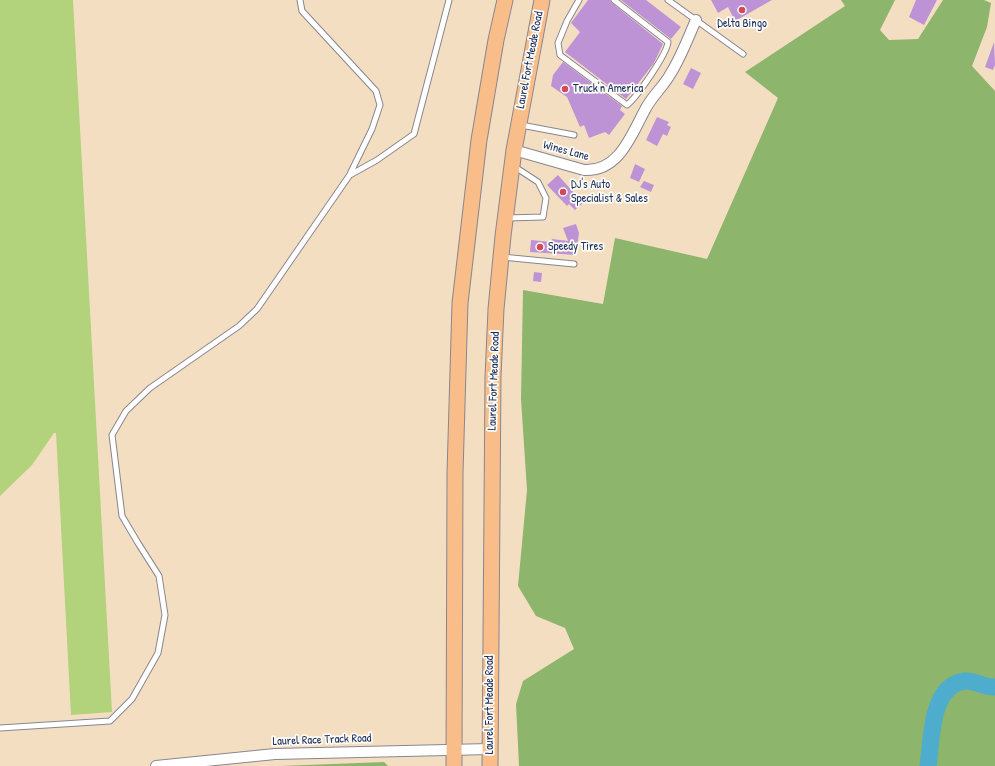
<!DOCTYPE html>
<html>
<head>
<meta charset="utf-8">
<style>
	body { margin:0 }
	canvas { display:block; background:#f4dec2 }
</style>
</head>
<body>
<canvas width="995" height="766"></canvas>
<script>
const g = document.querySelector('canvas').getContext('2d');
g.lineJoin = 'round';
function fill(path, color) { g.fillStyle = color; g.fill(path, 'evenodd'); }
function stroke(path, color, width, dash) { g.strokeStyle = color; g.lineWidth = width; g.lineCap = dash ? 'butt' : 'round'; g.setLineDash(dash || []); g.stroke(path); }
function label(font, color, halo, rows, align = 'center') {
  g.font = font + ' "Patrick Hand",sans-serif'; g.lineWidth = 3.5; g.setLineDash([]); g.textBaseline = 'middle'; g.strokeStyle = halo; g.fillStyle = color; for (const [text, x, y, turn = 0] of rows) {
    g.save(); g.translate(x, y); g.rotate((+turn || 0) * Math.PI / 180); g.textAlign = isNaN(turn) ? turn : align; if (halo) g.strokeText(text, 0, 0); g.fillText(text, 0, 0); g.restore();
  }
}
fill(new Path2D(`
	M0 0H73L112 712 71 715 56 433H54L32 465 0 496Z`), '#b2d37b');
fill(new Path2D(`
	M841 0H895L880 30 889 40 918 39 943 0H984L991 3 987 27 972 66 995 91V766H519L516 704 523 681 574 649 565 628 536 616 518 586 527 490 521 399 523 290 603 304 615 238 707 259 778 98 745 72 845 6Z
	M384 762 388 766H280Z`), '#8db56b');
stroke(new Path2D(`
	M928 766C932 740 930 685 965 681 975 680 985 688 995 687`), '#4eaccd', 17);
fill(new Path2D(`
	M588 0H610L612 3 663 44 654 63 626 99 565 52 580 32 571 23Z
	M621 0H646L681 27 671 39Z
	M711 0H772L735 21 728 7 718 13Z
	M916 0H937L924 25 909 17Z
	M994 42 995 65 993 70 985 67Z
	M563 62 622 106 620 110 625 114 609 135 605 132 589 138 584 125 580 127 567 97 551 86 553 75Z
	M691 68 701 73 693 89 683 84Z
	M657 117 669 122 667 125 671 127 667 136 663 134 657 146 646 140Z
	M635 164 645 169 639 182 630 178Z
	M558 175 583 203 575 210 569 204 567 206 547 185Z
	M644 181 654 185 651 192 640 187Z
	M576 224 579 233 576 255 530 252 531 240 551 242 552 239 568 241 563 228Z
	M534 272 542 273 541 282 533 281Z`), '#be93d6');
const service = new Path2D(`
	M579 0 567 21 558 43 560 55 627 105C637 97 667 54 668 42L614 0
	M668 0 743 54
	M521 125 574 135
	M350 175 377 160 414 134 449 0
	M506 218 543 217 546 198 538 182 515 167
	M502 257 574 264
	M0 728 110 721 132 699 158 653 165 615 159 576 138 543 122 516 112 435 126 411 150 388 239 326 257 309 349 176 372 129 380 105 376 91 302 11 300 0`);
const minor = new Path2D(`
	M514 150 584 170C620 172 632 133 646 108 653 95 664 86 671 73 681 57 688 38 696 20
	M156 766 275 754 490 749`);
const primary = new Path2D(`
	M454 766 455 473 460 303 479 140 496 40 505 0
	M490 766 493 377 496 309 503 236 514 150 542 0`);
stroke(service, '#888690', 7);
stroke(minor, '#888690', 12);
stroke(primary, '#888690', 17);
stroke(service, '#fff', 5);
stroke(minor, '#fff', 10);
stroke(primary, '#f8bd88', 15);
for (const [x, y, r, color] of [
	[742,10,4,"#d1495b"],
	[565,89,4,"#d1495b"],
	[563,192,4,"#d1495b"],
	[540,247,4,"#d1495b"]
]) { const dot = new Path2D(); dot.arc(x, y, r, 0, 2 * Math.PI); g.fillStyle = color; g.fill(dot); stroke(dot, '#fdfcf7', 1.5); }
label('12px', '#1b2f5e', '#fdfcf7', [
	["Delta Bingo",742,24,"center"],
	["Truck'n America",573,89],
	["DJ's Auto",571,185],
	["Specialist & Sales",571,199],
	["Speedy Tires",548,247]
], 'left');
label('12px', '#1b2f5e', '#fdfcf7', [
	["Laurel Fort Meade Road",530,60,-79],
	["Wines Lane",566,151,15],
	["Laurel Fort Meade Road",494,381,-88],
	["Laurel Fort Meade Road",490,705,-90],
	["Laurel Race Track Road",322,740,-2]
]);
</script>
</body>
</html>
